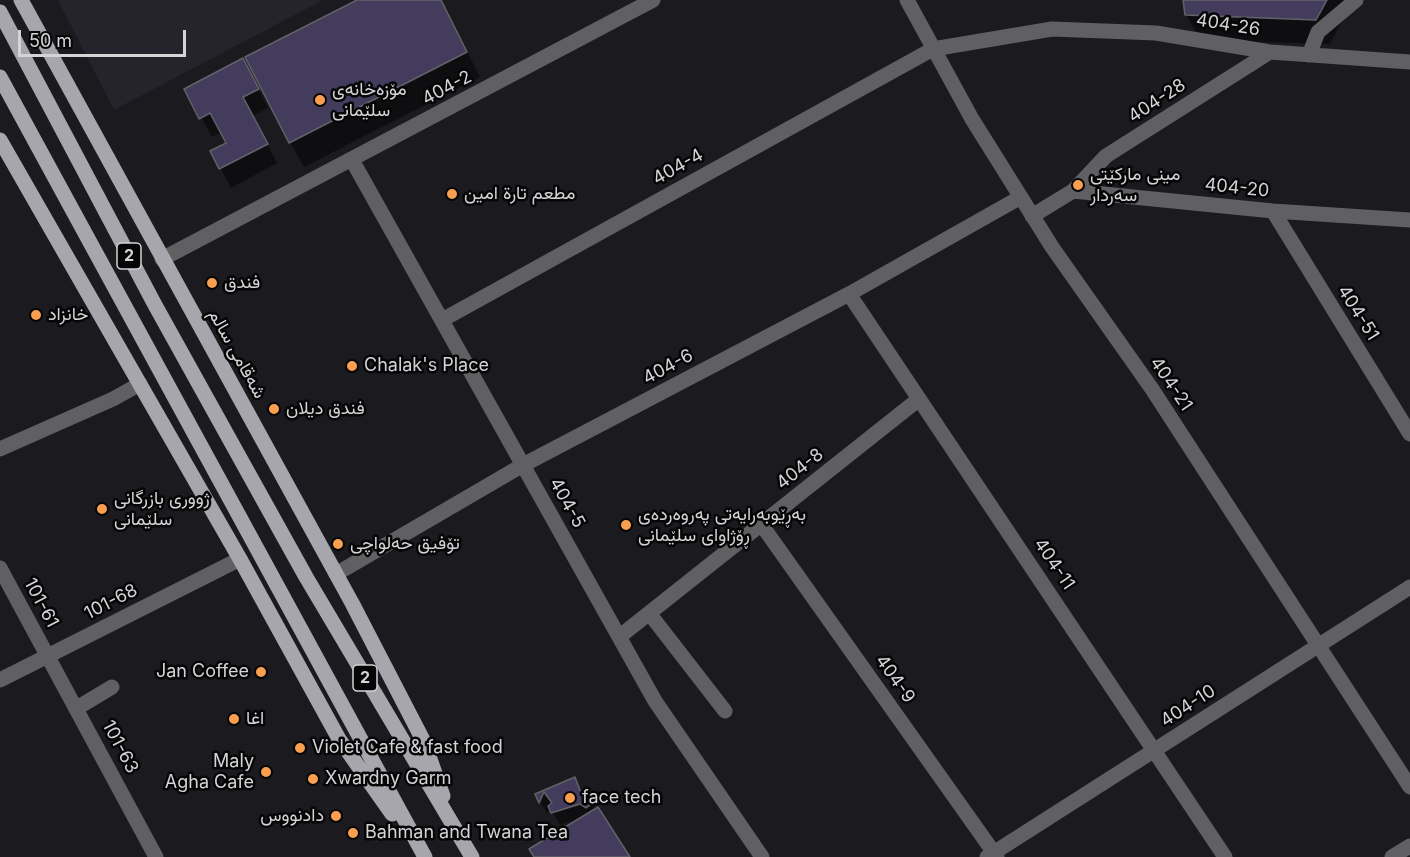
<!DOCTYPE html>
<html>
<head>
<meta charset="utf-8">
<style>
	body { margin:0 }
	#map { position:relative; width:1410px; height:857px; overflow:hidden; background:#1b1a1f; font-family:Inter,sans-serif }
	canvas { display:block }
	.scale { position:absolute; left:18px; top:30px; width:168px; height:27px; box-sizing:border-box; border:3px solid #d4d4d7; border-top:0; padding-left:8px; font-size:18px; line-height:21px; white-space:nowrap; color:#d4d4d7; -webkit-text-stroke:4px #060607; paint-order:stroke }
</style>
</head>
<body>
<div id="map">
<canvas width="1410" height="857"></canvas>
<div class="scale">50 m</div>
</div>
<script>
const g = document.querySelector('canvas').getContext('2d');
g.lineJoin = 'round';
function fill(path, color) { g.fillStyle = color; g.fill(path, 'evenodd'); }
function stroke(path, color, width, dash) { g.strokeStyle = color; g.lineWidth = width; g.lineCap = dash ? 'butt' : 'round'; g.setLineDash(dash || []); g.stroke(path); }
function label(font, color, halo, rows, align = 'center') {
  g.font = font + ' Inter,Vazirmatn,sans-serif'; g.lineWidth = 5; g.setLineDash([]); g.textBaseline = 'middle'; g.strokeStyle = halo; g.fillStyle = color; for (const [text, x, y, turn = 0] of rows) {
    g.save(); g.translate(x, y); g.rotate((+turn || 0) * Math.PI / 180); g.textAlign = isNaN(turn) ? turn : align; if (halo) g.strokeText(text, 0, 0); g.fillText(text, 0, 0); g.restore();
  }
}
fill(new Path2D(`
	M58 0H323L114 110Z`), '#25232c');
fill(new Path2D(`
	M361 0H441L480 77 304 167 290 142Z
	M1184 0H1353L1330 44 1201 40 1186 15Z
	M253 79 268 108 253 116 277 163 231 188 212 152 228 144 222 132 212 137 186 90Z
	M575 779 583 794H585L628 857H535L581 818 560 825 550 807 547 814 537 795Z`), '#0007');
const building = new Path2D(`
	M357 0H441L467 52 289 143 245 57Z
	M1183 0H1327L1316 20 1185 15Z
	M243 58 259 89 243 97 268 144 219 169 210 151 226 143 210 113 199 119 184 89Z
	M575 777 581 793 586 792 593 803 586 808 580 804 551 813 548 806 552 803 544 792 539 803 535 794Z
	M598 807 630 857H534L529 849Z`);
fill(building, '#433c5c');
stroke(building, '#636268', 1.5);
stroke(new Path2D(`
	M907 0 972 119 1052 247 1152 389 1410 787
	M1309 55 1318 32 1356 0
	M352 160 655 701 762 857
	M1073 191 1106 156 1270 52
	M1273 211 1410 434
	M1032 216 1073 191 1273 211 1410 220
	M162 259 653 0
	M849 294 1225 857
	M442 320 933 49 1052 29 1156 33 1270 52 1410 62
	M0 449 113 399 140 384
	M761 524 997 857
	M0 568 156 857
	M336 574 523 465 849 294 1021 197
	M649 613 725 711
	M619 637 919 399
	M0 680 240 559
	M77 708 112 687
	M987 857 1410 587
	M1392 857 1410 846`), '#606062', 15);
stroke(new Path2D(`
	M21 0 352 603 424 742 443 796
	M0 12 155 305 306 577 472 857
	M0 77 425 857
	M0 140 240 559 339 739 392 814`), '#a7a6ac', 15);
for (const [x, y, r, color] of [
	[320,100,6,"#fa9f4f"],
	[1078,185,6,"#fa9f4f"],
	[452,194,6,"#fa9f4f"],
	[212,283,6,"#fa9f4f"],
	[36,315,6,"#fa9f4f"],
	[352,366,6,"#fa9f4f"],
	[274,409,6,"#fa9f4f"],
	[102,509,6,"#fa9f4f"],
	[626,525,6,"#fa9f4f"],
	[338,544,6,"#fa9f4f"],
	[261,672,6,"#fa9f4f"],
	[234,719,6,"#fa9f4f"],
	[300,748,6,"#fa9f4f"],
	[266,772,6,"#fa9f4f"],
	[313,779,6,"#fa9f4f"],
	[570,798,6,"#fa9f4f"],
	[336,816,6,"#fa9f4f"],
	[353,833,6,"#fa9f4f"]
]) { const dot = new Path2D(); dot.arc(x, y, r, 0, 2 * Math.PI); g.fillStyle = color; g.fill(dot); stroke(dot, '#060607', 2); }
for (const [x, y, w] of [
	[129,256,24],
	[365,678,24]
]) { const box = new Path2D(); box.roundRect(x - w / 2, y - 13, w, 26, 4.5); g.fillStyle = '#060607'; g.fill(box); stroke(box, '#d4d4d7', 1.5); }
label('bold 16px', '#d4d4d7', null, [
	["2",129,256],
	["2",365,678]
]);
label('18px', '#d4d4d7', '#060607', [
	["404-26",1228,25,9],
	["404-2",447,88,-28],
	["404-28",1157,101,-33],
	["404-4",678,167,-29],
	["404-20",1237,188,6],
	["404-51",1358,313,58],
	["شەقامی سالم",237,354,61],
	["404-6",668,367,-28],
	["404-21",1171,384,56],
	["404-8",800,469,-38],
	["404-5",567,503,61],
	["404-11",1054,564,56],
	["101-68",111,602,-27],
	["101-61",41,603,62],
	["404-9",895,679,55],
	["404-10",1188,706,-33],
	["101-63",120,747,62]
]);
label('18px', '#d4d4d7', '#060607', [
	["مۆزەخانەی",332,90],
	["سلێمانی",332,111],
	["مینی مارکێتی",1090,175],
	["سەردار",1090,196],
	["مطعم تارة امين",464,194],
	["فندق",224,283],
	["خانزاد",48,315],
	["Chalak's Place",364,366],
	["فندق ديلان",286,409],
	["ژووری بازرگانی",114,499],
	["سلێمانی",114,520],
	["بەڕێوبەرایەتی پەروەردەی",638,515],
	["ڕۆژاوای سلێمانی",638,536],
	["تۆفیق حەلواچی",350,544],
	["Jan Coffee",249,672,"right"],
	["اغا",246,719],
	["Violet Cafe & fast food",312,748],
	["Maly",254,762,"right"],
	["Agha Cafe",254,783,"right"],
	["Xwardny Garm",325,779],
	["face tech",582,798],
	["دادنووس",324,816,"right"],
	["Bahman and Twana Tea",365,833]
], 'left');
</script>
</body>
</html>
